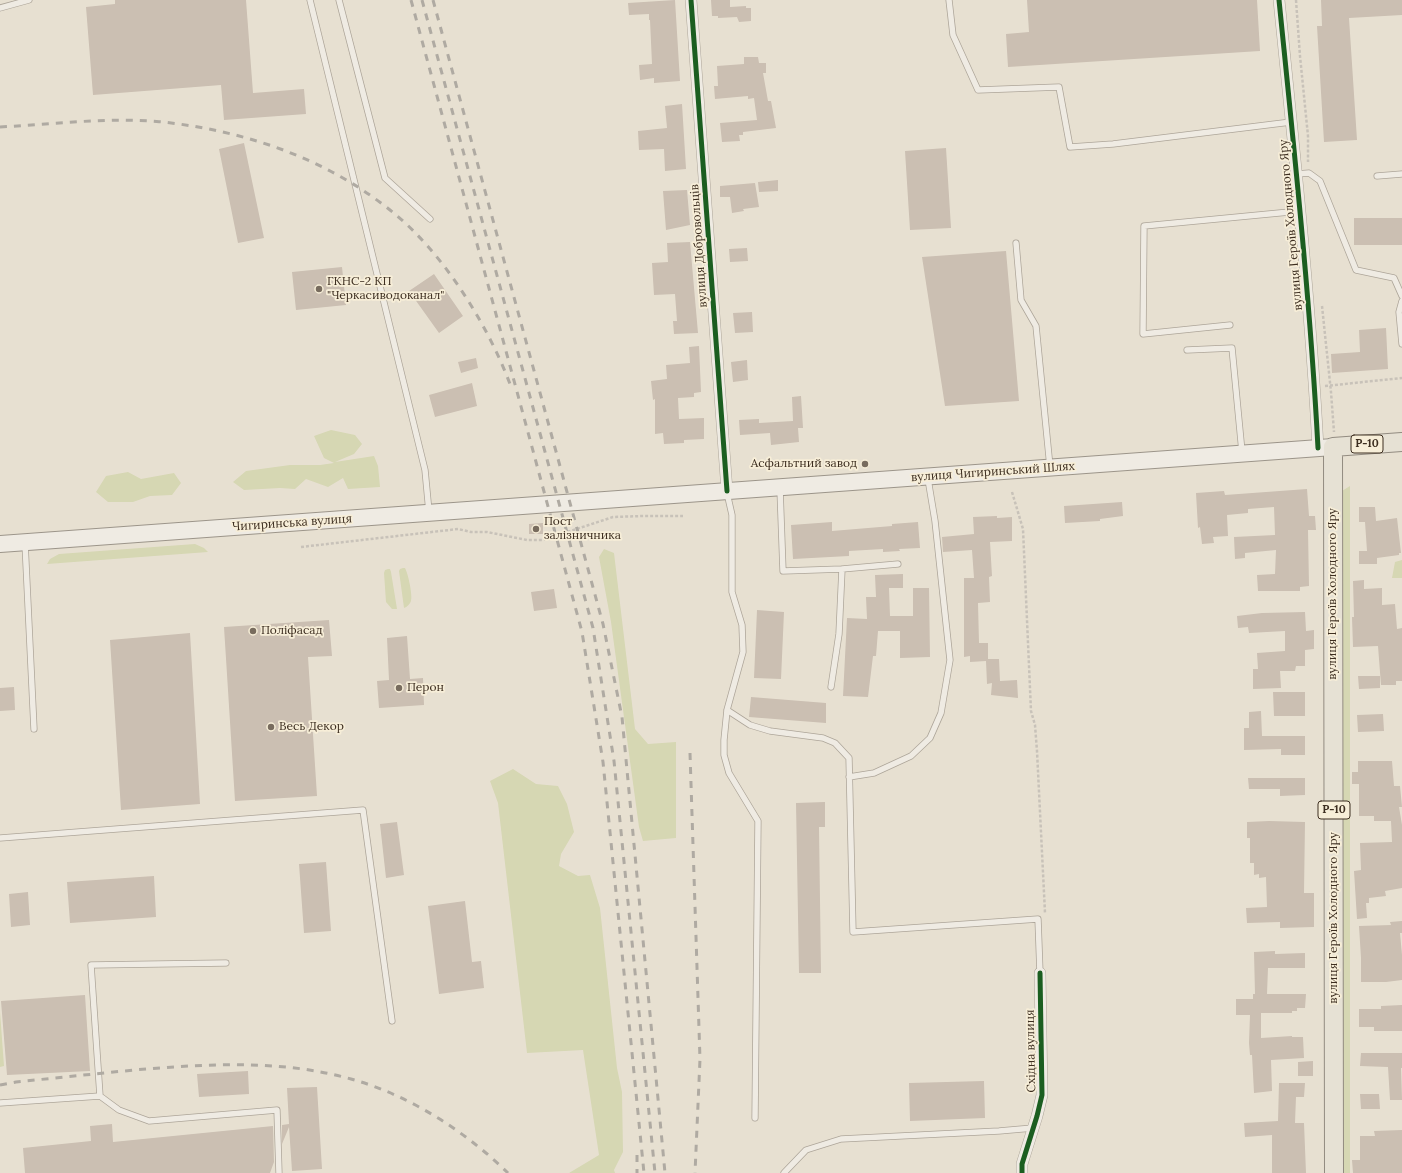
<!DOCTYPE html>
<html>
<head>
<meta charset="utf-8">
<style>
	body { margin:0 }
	canvas { display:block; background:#e7e0d1 }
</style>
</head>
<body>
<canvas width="1402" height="1173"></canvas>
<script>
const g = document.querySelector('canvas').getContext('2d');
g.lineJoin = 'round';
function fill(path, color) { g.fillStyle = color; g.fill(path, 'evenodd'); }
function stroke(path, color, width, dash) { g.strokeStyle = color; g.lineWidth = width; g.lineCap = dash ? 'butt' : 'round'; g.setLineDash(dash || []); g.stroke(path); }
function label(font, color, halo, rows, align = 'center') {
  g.font = font + ' Lora,serif'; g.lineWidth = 3.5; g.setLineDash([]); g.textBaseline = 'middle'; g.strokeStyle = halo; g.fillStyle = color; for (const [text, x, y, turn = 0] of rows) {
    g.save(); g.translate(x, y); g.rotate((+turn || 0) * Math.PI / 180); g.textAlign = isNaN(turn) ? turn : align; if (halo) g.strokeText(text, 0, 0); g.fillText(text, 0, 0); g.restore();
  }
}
fill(new Path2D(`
	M331 430 355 435 362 444 354 454 335 462 374 456 378 466 380 487 348 489 343 478 328 487 306 479 295 489 280 488 244 490 233 482 246 471 290 465H320L334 463 324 458 314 436Z
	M128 472 141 479 174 473 181 483 172 495 150 496 133 502H108L96 492 106 476Z
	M1350 486V1173H1341L1342 491Z
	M195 544 204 548 208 552 47 564 50 559 59 554Z
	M604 549 614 553 635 729 648 744 676 742V838L643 841 639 827 611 622 599 557Z
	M1402 560V578H1392L1395 562Z
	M403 568H405C408 573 413 596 411 601 410 604 407 607 404 608L399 571 400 569Z
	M388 569H390L391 572 397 609H392L386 602 384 573 385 570Z
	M513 769 536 784 558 786 567 804 574 832 561 854 559 866 578 876 590 875 600 908 617 1068 622 1092 623 1152 614 1170 615 1173H569L599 1155 583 1050 527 1053 498 803 490 781Z
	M0 1012 4 1066 0 1067Z`), '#d6d7b3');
fill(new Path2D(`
	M115 0H246L253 93 304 89 306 114 224 120 221 85 93 95 86 7 115 4Z
	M675 0 680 81 654 83V78L640 80 639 65 652 64 650 20H649V14L629 15 628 3Z
	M711 0H730V7L746 6V8H751V21L739 22 737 17 718 18V16H712Z
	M1027 0H1257L1260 51 1008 67 1006 34 1029 32Z
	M1321 0H1402V15L1349 18 1357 140 1324 142 1317 26H1322Z
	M744 57H758L759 63H766V73H763L768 101H771L776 128 743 132V135H739L740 141 722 142 720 123 757 120 754 98 748 99V96L715 99 714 86H718L717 66 744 64Z
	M682 104 686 169 665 171 664 149 639 150 638 131 667 128 665 106Z
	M244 143 264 238 238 243 219 149Z
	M946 148 951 228 910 230 905 151Z
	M778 180V191L759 192 758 182Z
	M755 183 759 207 743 209 744 211 732 213 730 197H720V186Z
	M687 190 690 225 666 230 663 191Z
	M1354 218H1402V245H1354Z
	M690 242 698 333 674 334 673 321H677L675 294 654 295 652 263 668 262 667 243Z
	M747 248 748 261 730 262 729 249Z
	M1006 251 1019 401 945 406 922 257Z
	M342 267 346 305 296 310 292 272Z
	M434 274 463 316 439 333 409 291Z
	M752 312 753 332 735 333 733 313Z
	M1386 328 1388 369 1332 373 1331 354 1360 352 1359 330Z
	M699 346 701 392 694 393V397L678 398 679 419 704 418V439L684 440V443L664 444 663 433 655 434V399L653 400 651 381 667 379 666 365 690 363 689 347Z
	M476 358 478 368 461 373 458 362Z
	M747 360 748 380 733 382 731 362Z
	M472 383 477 406 435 417 429 395Z
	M801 396 803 428H798L799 442 771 445 770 433 740 435 739 420 759 419V423L793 421 792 397Z
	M1307 489 1309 516H1315L1316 530H1308L1309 586 1300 587V591H1258L1257 575 1275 574 1276 550 1245 553V558L1235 559 1234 537 1275 535 1274 507 1248 509V513L1227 515 1228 536 1213 537 1214 543 1202 544 1200 527 1198 528 1196 493 1224 491 1225 495Z
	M1122 502 1123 516 1100 519V521L1065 523 1064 506Z
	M1359 507H1375L1376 521 1397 518 1401 553H1399V555L1377 558V564H1359V551H1367L1365 522H1359Z
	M997 516V518L1012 517V541L990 542 992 576 989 577 990 602 978 603 979 643H988V659H999L1000 681 1017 680 1018 698 991 695 992 683 987 684 986 661 970 662V656L964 657V578H974L972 550 943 552 942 537 974 534 973 517Z
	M832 522V531L892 526V524L918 522 920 548 899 549 900 551 883 552V549L849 551V556L793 559 791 525Z
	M543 523V534H529V524Z
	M903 574V588H889L890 616H913V588H929L930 657 900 658V631H878L876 656H873L868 697 843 696 847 618 867 619 866 597H876L875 575Z
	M1364 580V589L1382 588V605L1395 604 1397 629 1402 628V681H1396V685H1381L1378 646 1353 647 1352 617H1354L1353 581Z
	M554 589 557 608 534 611 531 592Z
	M757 610 784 612 781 679 754 678Z
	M1305 612 1306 631 1314 630V649L1305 650V666H1296L1295 671H1280L1281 688 1253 689V669H1258L1257 653 1285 651V631L1249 633 1248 627 1238 628 1237 616 1262 613Z
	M329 620 332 656 308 657 317 796 235 801 224 627Z
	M190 633 200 804 121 810 110 640Z
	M407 636 410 679 423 678 424 705 379 708 377 681 389 680 387 638Z
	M1358 676H1380V688L1359 689Z
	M14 687 15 710 0 711V688Z
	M1273 692H1305V716H1274Z
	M751 697 826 703V723L749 717Z
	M1261 711 1262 736H1305V755H1281V749L1244 750V728H1249V712Z
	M1383 714 1384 731 1358 732 1357 715Z
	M1358 761H1392L1394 786H1400L1402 807H1399L1402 825V888L1385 891 1386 896 1369 898V903H1366L1367 918 1357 919 1354 871 1361 870 1360 843 1392 842 1391 821H1374V816H1359V784H1352V772H1358Z
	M1248 778H1305V795L1280 796V789H1249Z
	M825 802V827H819L821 973H799L796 803Z
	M1269 821 1305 822 1304 893H1314V927L1280 928V922L1247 923 1246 908 1267 907 1266 877 1259 878V874L1254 875V863H1250V838H1247V822Z
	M397 822 404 875 386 878 380 824Z
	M326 862 331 931 304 933 299 864Z
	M154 876 156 917 70 923 67 882Z
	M28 892 30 925 11 927 9 894Z
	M465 901 472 962 481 961 484 988 439 994 428 906Z
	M1402 921V933H1400L1402 955V980L1386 982H1361V958L1359 926 1391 925 1390 922Z
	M1275 951V954L1305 953V968H1268L1267 994H1306L1305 1008H1297V1011H1292V1013H1261V1038L1292 1036V1037H1303L1304 1058 1271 1060 1272 1091 1254 1093 1252 1055H1250L1249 1043 1250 1015H1236V999H1253V994H1255L1254 952Z
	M85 995 90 1071 7 1075 1 1001Z
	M1402 1005V1031H1374V1027H1359V1009H1381V1006Z
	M1361 1053H1402V1068H1401L1402 1100H1390L1388 1067 1360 1066Z
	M1313 1061V1076H1298V1062Z
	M248 1071 249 1094 199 1097 197 1074Z
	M984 1081 985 1118 910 1121 909 1083Z
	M1279 1083H1305L1304 1097H1296L1295 1123H1304L1306 1173H1272V1135L1245 1137 1244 1123 1278 1121Z
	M317 1087 322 1169 292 1171 289 1127 282 1144V1125L289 1124 287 1088Z
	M1360 1094H1379L1380 1109H1361Z
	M112 1124 113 1142 273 1126 274 1162 270 1173H25L23 1148 91 1141 90 1126Z
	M1402 1130V1173H1353L1352 1160H1360V1136H1375L1374 1131Z`), '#cbbfb2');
const service = new Path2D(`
	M310 0 425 470 429 512
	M339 0 385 178 430 219
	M949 0 953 35 978 90 1059 87 1070 147 1113 144 1291 122
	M0 8 29 0
	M1297 174 1309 173 1320 181 1356 270 1394 278 1402 296
	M1377 176 1402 174
	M1016 243 1021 300 1036 326 1050 467
	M1402 301 1399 312 1402 344
	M1230 325 1143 334 1144 226 1300 211
	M1187 350 1232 348 1242 452
	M780 489 783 571 842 569 839 634 831 687
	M727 493 732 515V592L742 625 743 652 727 710 724 740V755L729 773 758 821 755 1118
	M25 543 34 729
	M842 569 898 564
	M727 710 750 725 770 731 823 738 835 743 849 758 853 932 1038 919 1040 973
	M849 777 874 773 911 756 930 738 941 713 950 660 935 521 928 479
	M0 838 363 810 392 1021
	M100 1096 119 1110 149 1121 277 1110 279 1173
	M0 1103 100 1096 91 965 226 963
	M784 1173 806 1150 841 1139 999 1131 1033 1128`);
const minor = new Path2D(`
	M691 0 727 491
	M1279 0C1294 149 1310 298 1318 448
	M1022 1173V1164L1037 1116 1042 1095 1040 973`);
const secondary = new Path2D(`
	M0 544 1333 447`);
const primary = new Path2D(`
	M1334 1173 1333 447 1402 442`);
stroke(service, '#ada599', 7);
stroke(minor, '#ada599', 12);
stroke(secondary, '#9c958a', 18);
stroke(primary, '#928b80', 20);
stroke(new Path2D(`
	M1296 0 1300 56 1308 136V162
	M1322 306 1331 392 1334 432
	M1325 386 1402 378
	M1012 492 1023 529 1031 711 1035 725 1037 751 1045 913
	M301 547 458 529 471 532H487L527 540H543L613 517 643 516H683`), '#c8c2b9', 2.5, [3, 2]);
stroke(service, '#efebe3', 5.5);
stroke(minor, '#efebe3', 11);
stroke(secondary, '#efebe3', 16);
stroke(primary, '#e6e1d4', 18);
stroke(new Path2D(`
	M411 0 582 632 603 762 644 1173
	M422 0 593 628 614 761 655 1173
	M433 0 603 624 622 717 665 1173
	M0 127C54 124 109 117 163 122 245 131 325 158 390 210 442 251 487 323 510 384
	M690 753 700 1059 695 1173
	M0 1085 16 1082C55 1078 94 1074 134 1070 206 1064 280 1059 351 1079 409 1095 465 1131 508 1173
	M637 1155V1173`), '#afaaa2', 3, [7, 7]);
stroke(new Path2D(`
	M691 0 727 491
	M1279 0C1294 149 1310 298 1318 448
	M1022 1173V1164L1037 1116 1042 1095 1040 973`), '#1b5e20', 5);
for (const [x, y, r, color] of [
	[319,289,4,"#786c5e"],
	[865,464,4,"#786c5e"],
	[536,529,4,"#786c5e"],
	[253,631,4,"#786c5e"],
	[399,688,4,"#786c5e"],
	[271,727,4,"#786c5e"]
]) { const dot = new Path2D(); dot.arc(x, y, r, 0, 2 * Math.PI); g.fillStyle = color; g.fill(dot); stroke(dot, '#f7eed8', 1.5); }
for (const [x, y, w] of [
	[1367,444,32],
	[1334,810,32]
]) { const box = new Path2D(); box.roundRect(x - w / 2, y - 9, w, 18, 3); g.fillStyle = '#f7eed8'; g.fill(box); stroke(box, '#3d2e20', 1); }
label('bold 11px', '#3d2e20', null, [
	["Р-10",1367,444],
	["Р-10",1334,810]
]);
label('12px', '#3d2e20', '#f7eed8', [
	["вулиця Героїв Холодного Яру",1291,225,-95],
	["вулиця Добровольців",699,246,-94],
	["вулиця Чигиринський Шлях",993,472,-4],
	["Чигиринська вулиця",292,523,-4],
	["вулиця Героїв Холодного Яру",1333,594,-90],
	["вулиця Героїв Холодного Яру",1334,918,-90],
	["Східна вулиця",1031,1051,-91]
]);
label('12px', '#3d2e20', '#f7eed8', [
	["ГКНС-2 КП",327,282],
	["\"Черкасиводоканал\"",327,296],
	["Асфальтний завод",857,464,"right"],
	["Пост",544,522],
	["залізничника",544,536],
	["Поліфасад",261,631],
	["Перон",407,688],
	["Весь Декор",279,727]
], 'left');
</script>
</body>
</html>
